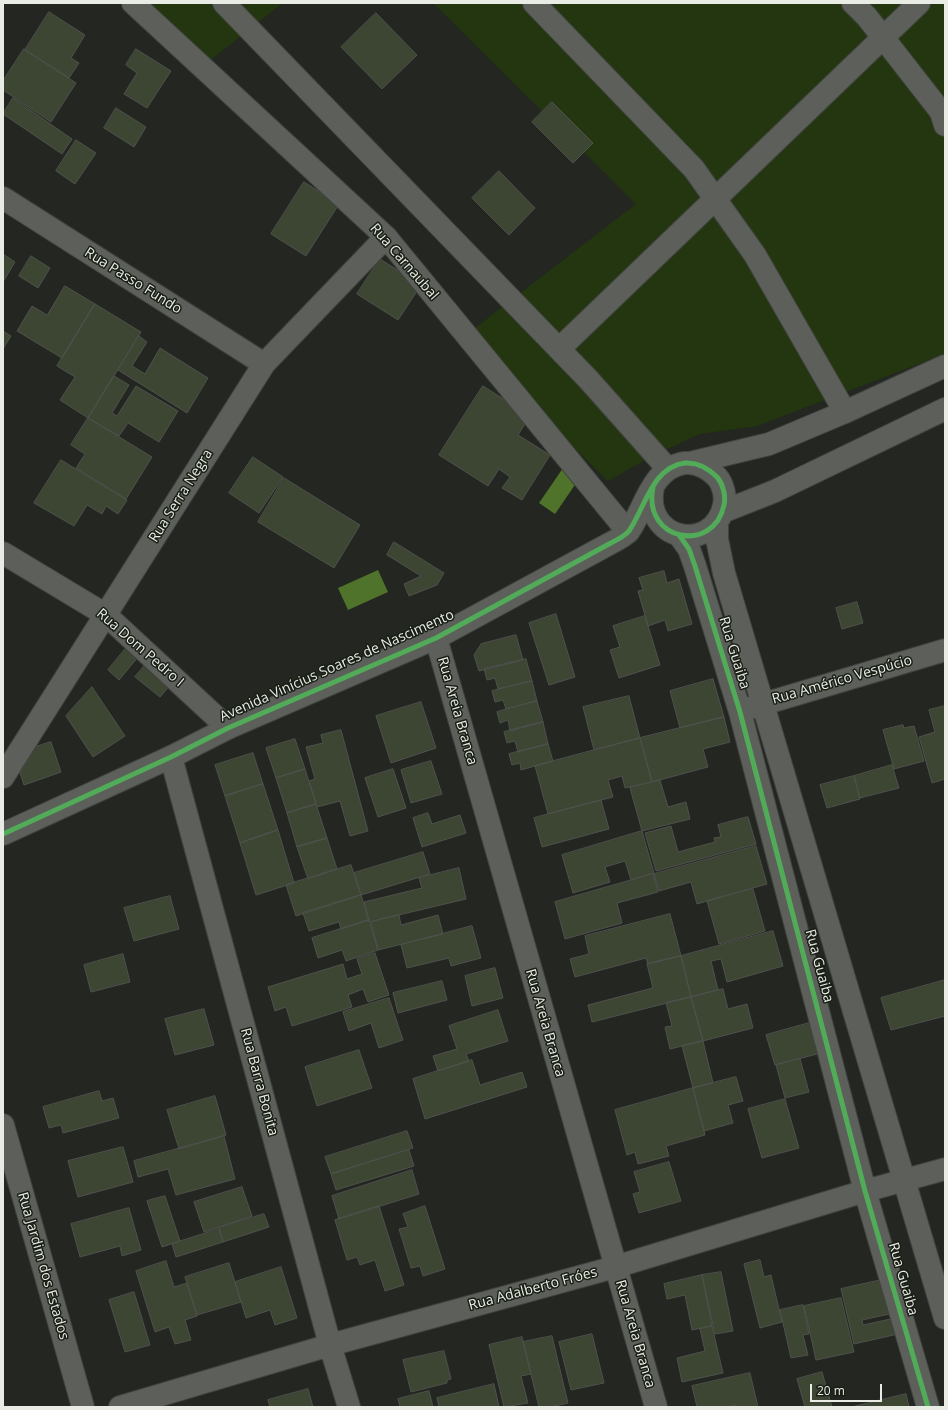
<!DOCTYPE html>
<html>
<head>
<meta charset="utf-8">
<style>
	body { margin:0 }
	#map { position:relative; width:948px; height:1410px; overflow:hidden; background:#232621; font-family:"Open Sans",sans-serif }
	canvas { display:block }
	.frame { position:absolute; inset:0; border:4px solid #e8ece5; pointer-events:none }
	.scale { position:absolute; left:810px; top:1384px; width:72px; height:18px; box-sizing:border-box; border:2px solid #e8ece5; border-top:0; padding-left:5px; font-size:12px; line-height:14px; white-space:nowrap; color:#e8ece5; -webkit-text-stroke:3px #191f15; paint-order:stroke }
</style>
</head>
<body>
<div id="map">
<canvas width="948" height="1410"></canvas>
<div class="frame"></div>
<div class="scale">20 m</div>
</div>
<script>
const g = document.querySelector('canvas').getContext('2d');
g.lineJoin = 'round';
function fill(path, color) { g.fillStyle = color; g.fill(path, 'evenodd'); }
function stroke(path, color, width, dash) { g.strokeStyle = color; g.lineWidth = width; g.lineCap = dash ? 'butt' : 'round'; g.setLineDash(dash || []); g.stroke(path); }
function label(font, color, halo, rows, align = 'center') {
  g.font = font + ' "Open Sans",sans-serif'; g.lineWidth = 3; g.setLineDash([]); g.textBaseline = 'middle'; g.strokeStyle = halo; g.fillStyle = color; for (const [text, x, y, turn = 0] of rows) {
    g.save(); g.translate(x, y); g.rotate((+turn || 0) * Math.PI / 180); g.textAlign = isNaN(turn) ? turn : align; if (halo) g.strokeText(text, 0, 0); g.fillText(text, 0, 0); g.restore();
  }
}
fill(new Path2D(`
	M144 3H283L203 66Z
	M433 3H945V354L757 426 700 434 652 456 608 481 462 338 636 204Z`), '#24360f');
fill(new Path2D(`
	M563 468 579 479 555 514 539 503Z
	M378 570 388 592 348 610 338 588Z`), '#4f732a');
const building = new Path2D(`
	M49 12 85 35 71 58 79 63 69 78 25 50Z
	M376 13 417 55 382 89 341 47Z
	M24 49 76 83 51 122 3 90V81Z
	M136 49 171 71 147 108 124 94 137 73 126 65Z
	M13 98 72 139 62 154 3 114Z
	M552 102 593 143 573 163 532 122Z
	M116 108 146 127 134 147 104 128Z
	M76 140 96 153 75 184 56 171Z
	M499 171 535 208 509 235 472 198Z
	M304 182 339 204 306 256 271 234Z
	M3 254 15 262 3 282Z
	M31 256 50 268 38 288 19 276Z
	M380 259 421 285 398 320 357 294Z
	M65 286 95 304 62 358 17 331 32 306 47 315Z
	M95 304 141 332 88 418 60 400 75 377 57 366Z
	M3 331 11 336 3 349Z
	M139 336 147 342 132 366 145 374 160 348 208 378 187 413 118 370Z
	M114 376 129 385 112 413 117 416 136 386 178 411 159 442 128 423 119 436 88 418Z
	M483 386 530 416 518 435 550 455 522 500 502 488 510 477 499 469 488 486 439 455Z
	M88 418 152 457 126 499 76 468 85 454 71 445Z
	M253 457 283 477 259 513 229 493Z
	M61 460 127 500 118 514 106 506 102 514 87 505 74 526 34 503Z
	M284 478 360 525 334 568 258 522Z
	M394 542 444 573 437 585 409 596 404 584 421 576 387 555Z
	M664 571 667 583 679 579 692 624 668 631 665 620 648 626 638 591 643 590 639 578Z
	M857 602 863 623 842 629 836 608Z
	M556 614 575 677 549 685 529 623Z
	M645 616 660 665 619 678 610 650 620 647 613 626Z
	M516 635 523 660 479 671 474 655 481 644Z
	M127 647 138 657 119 680 108 670Z
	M526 659 532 681 498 689 495 678 487 680 484 669Z
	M147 663 172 683 160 697 135 677Z
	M713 679 724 717 680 728 670 691Z
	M532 681 537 701 506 709 503 700 495 702 492 691Z
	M92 687 125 736 93 757 66 716Z
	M629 696 640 738 594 750 583 707Z
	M537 701 543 722 510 731 508 720 500 723 497 712Z
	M421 702 436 748 391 763 376 716Z
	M945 706V779L932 783 919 737 935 732 929 710Z
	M724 717 730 742 703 749 708 767 652 782 640 738Z
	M543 722 548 744 518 752 515 741 507 743 504 732Z
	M903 725 904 728 914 726 924 761 894 769 883 730Z
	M341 730 368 831 350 836 340 801 317 807 309 781 315 779 306 747 323 743 321 735Z
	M640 738 652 782 625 788 622 776 608 780 613 797 548 814 535 766Z
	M295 739 305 769 276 778 266 748Z
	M51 742 61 772 24 785 20 773 35 747Z
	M548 744 553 761 521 770 520 763 512 765 509 754Z
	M253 753 263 784 225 796 215 765Z
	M431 761 442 794 411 803 401 770Z
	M892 765 899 788 860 798 854 776Z
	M305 769 316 804 287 813 276 778Z
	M393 769 406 808 378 817 365 778Z
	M854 776 860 799 827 808 820 785Z
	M660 780 668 807 686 802 690 819 642 831 630 788Z
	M263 784 278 830 240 843 225 796Z
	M601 800 609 829 542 847 534 818Z
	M316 804 327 838 297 847 287 813Z
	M428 813 432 824 460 815 466 833 422 847 413 818Z
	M748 817 756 844 656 871 645 833 671 826 678 852 715 842 714 838 721 837 718 825Z
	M278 830 294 883 256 895 240 843Z
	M642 831 654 873 631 880 625 861 605 867 610 882 573 893 562 855Z
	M327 838 337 869 308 879 297 847Z
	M756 846 767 884 697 904 691 882 659 891 654 874Z
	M423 852 430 874 361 895 354 873Z
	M351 865 361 895 296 916 286 885Z
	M459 868 466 899 369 922 364 902 422 888 419 878Z
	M653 874 658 892 617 903 622 923 565 939 555 902Z
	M753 889 765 931 719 944 707 901Z
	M361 895 369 920 341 929 339 922 309 931 303 913Z
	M170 896 179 929 134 941 124 908Z
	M670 914 681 956 648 964 646 958 575 977 570 959 589 954 585 936Z
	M399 915 401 925 438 915 443 934 378 950 371 922Z
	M369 920 378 950 346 961 342 950 318 958 312 938Z
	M472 926 481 958 451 966 449 958 407 968 401 945Z
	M773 931 783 966 727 982 721 959 711 961 718 990 691 997 681 956Z
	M375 953 389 995 368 1002 363 989 348 995 352 1007 292 1026 286 1007 275 1011 268 987 343 964 347 979 362 974 357 959Z
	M123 954 130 982 91 992 84 965Z
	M681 956 691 997 592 1022 588 1005 653 988 647 964Z
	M495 968 503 998 472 1006 465 976Z
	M945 980V1016L891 1030 881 998Z
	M442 981 447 1000 398 1013 393 993Z
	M723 989 728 1009 747 1004 753 1028 703 1041 691 997Z
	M691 997 703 1041 670 1049 665 1027 672 1026 666 1003Z
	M389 998 403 1040 379 1048 371 1023 349 1031 343 1012Z
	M204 1009 214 1045 175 1055 165 1019Z
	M498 1010 508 1041 466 1054 469 1061 438 1071 433 1056 457 1049 449 1026Z
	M813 1022 821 1053 775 1065 766 1035Z
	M703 1041 713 1083 693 1088 682 1046Z
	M359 1050 372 1088 317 1106 305 1067Z
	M800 1059 809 1092 785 1098 776 1065Z
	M472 1060 480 1085 522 1072 527 1087 425 1119 413 1079Z
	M736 1077 743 1101 728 1105 733 1123 704 1131 693 1088Z
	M693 1088 705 1135 666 1146 669 1156 638 1164 635 1152 627 1155 615 1110Z
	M99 1091 102 1101 113 1098 119 1118 63 1133 61 1125 49 1128 43 1107Z
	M215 1096 226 1135 179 1149 167 1110Z
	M785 1099 799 1148 762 1158 748 1109Z
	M407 1131 413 1148 331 1174 325 1157Z
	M224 1136 235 1179 176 1195 168 1169 138 1177 134 1161Z
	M123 1147 133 1182 78 1197 68 1161Z
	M409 1150 414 1166 336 1190 331 1174Z
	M669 1162 681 1201 639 1213 633 1194 640 1192 634 1172Z
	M412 1170 419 1194 339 1219 332 1196Z
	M242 1187 252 1216 204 1232 194 1202Z
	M165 1196 180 1241 162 1247 147 1201Z
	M379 1206 404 1285 385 1291 375 1260 360 1265 357 1257 347 1260 335 1220Z
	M425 1206 445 1269 423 1276 420 1266 411 1268 399 1229 408 1227 403 1214Z
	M129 1208 141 1250 122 1256 120 1246 80 1257 71 1224Z
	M264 1214 269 1227 223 1242 219 1228Z
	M219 1229 223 1242 176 1257 172 1244Z
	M760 1260 764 1277 771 1275 782 1322 760 1328 744 1264Z
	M166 1261 174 1287 187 1283 197 1316 185 1320 191 1340 175 1344 169 1327 155 1332 136 1271Z
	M229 1263 241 1302 197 1315 185 1277Z
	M281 1267 297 1318 275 1325 270 1310 246 1318 235 1282Z
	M721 1272 733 1331 715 1334 702 1275Z
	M702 1275 712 1326 692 1330 685 1295 667 1299 664 1284Z
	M886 1279 894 1313 862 1320 863 1325 895 1318 898 1334 854 1344 841 1289Z
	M134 1292 150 1345 125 1352 109 1300Z
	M841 1298 854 1352 816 1360 804 1306Z
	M803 1305 809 1334 803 1335 808 1355 791 1358 780 1310Z
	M712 1326 723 1373 682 1382 677 1358 705 1351 700 1329Z
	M592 1334 604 1383 571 1390 559 1342Z
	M552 1336 568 1403 551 1407H539L523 1342Z
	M522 1337 531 1374 521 1376 528 1403 504 1407 489 1345Z
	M444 1351 451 1379 447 1380V1383L411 1392 403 1360Z
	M822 1372 832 1407H805L797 1379Z
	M750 1373 758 1407H737L736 1405 728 1407H697L692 1386Z
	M494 1384 499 1407H439L437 1398Z
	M308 1389 313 1407H270L268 1400Z
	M429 1391 433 1407H400L398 1399Z
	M906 1394 909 1407H852Z`);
fill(building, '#3d4633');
stroke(building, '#4f514d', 1);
const minor = new Path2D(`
	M133 3 386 237 628 532
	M224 3 588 379 668 469
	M534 3 694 169 755 255 845 412
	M853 3 867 17 941 112 945 125
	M3 198 264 364
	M559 349 919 3
	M717 522V539L724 573 945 1318
	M679 535 689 549 695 566 740 712 865 1191 928 1407
	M3 553 106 615 228 728
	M436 638 656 1407
	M750 708 945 650
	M171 757 330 1345 349 1407
	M3 777 264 364 386 237
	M3 1125 83 1407
	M120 1407 330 1345 615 1267 865 1191 945 1169`);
const tertiary = new Path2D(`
	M690 463 769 444 845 412 945 366
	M722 512 775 491 945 409
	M3 834 171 757 228 728 436 638 609 544C615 541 625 536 629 531 645 508 652 467 685 463 697 462 708 468 717 477 723 484 726 496 724 505 714 554 642 542 653 487`);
stroke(minor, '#40433f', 24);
stroke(tertiary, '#40433f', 24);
stroke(minor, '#5c5f5a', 22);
stroke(tertiary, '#5c5f5a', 22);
stroke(new Path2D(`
	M679 535 689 549 695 566 740 712 865 1191 928 1407
	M3 834 171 757 228 728 436 638 609 544C615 541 625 536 629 531 645 508 652 467 685 463 697 462 708 468 717 477 723 484 726 496 724 505 714 554 642 542 653 487`), '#51ab58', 5);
label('14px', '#e8ece5', '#191f15', [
	["Rua Carnaubal",404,262,49],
	["Rua Passo Fundo",133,281,32],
	["Rua Serra Negra",181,496,-58],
	["Rua Dom Pedro I",140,648,41],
	["Rua Guaiba",734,653,73],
	["Avenida Vinícius Soares de Nascimento",337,666,-24],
	["Rua Américo Vespúcio",842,680,-16],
	["Rua Areia Branca",457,711,74],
	["Rua Guaiba",819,966,75],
	["Rua Areia Branca",545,1023,74],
	["Rua Barra Bonita",259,1082,75],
	["Rua Jardim dos Estados",43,1266,74],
	["Rua Guaiba",903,1279,74],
	["Rua Adalberto Fróes",533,1289,-15],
	["Rua Areia Branca",635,1334,74]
]);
</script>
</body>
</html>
